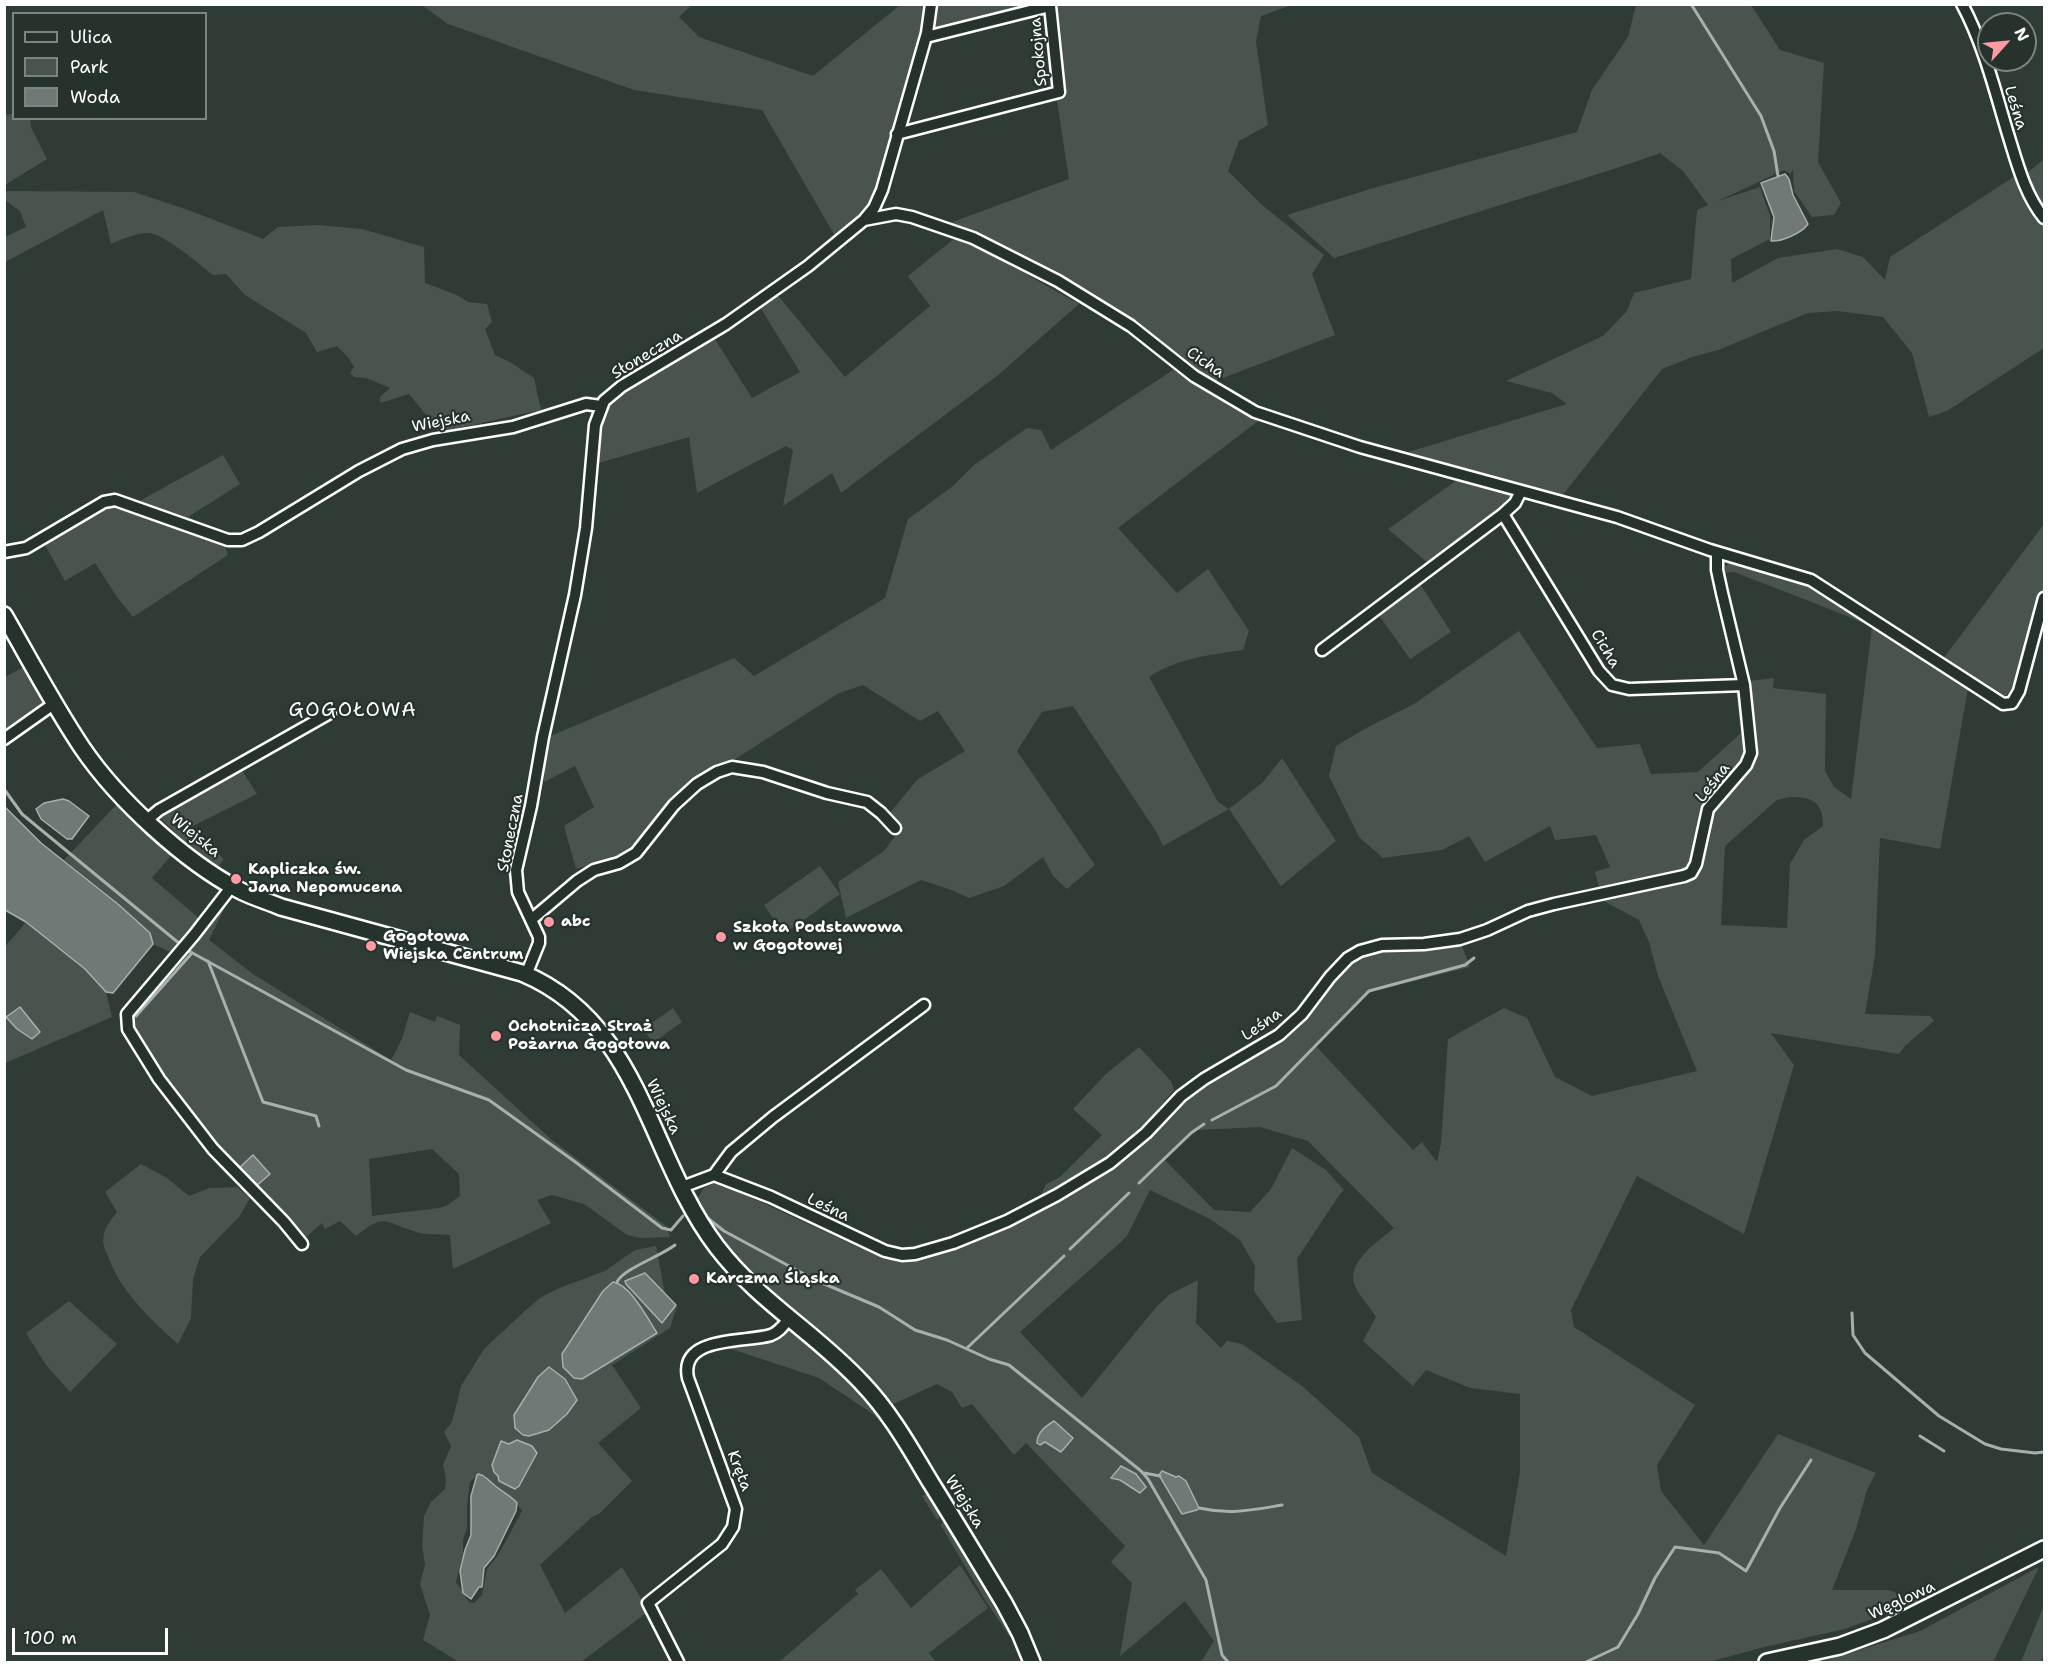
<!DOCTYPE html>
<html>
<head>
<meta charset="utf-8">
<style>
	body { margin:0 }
	#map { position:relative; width:2049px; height:1667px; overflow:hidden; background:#2f3b35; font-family:"Shantell Sans",sans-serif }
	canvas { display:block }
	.frame { position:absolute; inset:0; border:6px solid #fff; pointer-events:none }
	.legend { position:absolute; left:12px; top:12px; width:195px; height:108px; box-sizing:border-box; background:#26332d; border:2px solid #7d8581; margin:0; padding:8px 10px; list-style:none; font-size:18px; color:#fff }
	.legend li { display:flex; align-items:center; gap:12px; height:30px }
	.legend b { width:30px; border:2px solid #7d8581 }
	.north { position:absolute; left:1977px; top:12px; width:60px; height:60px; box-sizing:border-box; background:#26332d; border:2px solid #7d8581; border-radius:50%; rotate:63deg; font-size:16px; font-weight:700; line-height:24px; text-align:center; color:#fff }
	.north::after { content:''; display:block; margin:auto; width:21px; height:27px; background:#ff9aa2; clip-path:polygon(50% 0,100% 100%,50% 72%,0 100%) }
	.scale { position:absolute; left:12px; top:1628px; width:156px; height:27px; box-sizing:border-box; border:3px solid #fff; border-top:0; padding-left:8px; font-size:18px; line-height:21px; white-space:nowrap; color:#fff; -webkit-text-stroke:4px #26332d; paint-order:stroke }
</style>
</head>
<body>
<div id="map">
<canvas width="2049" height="1667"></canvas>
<div class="frame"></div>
<ul class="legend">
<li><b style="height:8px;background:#26332d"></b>Ulica</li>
<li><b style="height:16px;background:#4a544f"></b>Park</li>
<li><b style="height:16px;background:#707975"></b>Woda</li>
</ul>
<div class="north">N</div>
<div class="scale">100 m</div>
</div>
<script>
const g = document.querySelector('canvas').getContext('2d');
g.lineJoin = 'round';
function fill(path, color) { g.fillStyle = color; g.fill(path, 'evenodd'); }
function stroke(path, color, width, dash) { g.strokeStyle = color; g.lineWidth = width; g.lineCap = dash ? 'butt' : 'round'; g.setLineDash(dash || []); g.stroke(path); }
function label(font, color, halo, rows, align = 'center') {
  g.font = font + ' "Shantell Sans",sans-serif'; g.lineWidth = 4.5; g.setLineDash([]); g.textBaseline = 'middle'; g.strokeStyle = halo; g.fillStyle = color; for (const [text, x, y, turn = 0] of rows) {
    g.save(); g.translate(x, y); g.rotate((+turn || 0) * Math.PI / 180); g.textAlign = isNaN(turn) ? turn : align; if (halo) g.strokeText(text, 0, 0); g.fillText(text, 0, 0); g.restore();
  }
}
fill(new Path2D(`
	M422 5H692L679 17 699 37 813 76 900 5H926L922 29 873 197 860 216 835 236 762 110 634 90 448 24Z
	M936 5H1035L934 29Z
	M1047 5H1292L1261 16 1256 41 1268 125 1239 141 1228 171 1261 204 1324 255 1312 274 1335 335 1210 383 1142 325 1072 281 977 234 947 224 1069 179 1056 95Z
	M1636 5H1751L1780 50 1824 63 1818 162 1841 203 1834 215 1812 217 1794 191 1793 169 1791 174 1784 170 1718 201 1760 187 1770 216V239L1731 259 1732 283 1778 258 1837 249 1863 257 1885 280 1890 257 2015 176 2026 174 2044 159V348L1947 411 1929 417 1912 353 1883 317 1838 311 1808 313 1718 350 1692 357 1662 369 1562 496 1405 453 1567 404 1552 393 1506 381 1603 336 1627 311 1634 293 1691 279 1697 210 1708 205 1683 171 1660 153 1629 164 1334 258 1287 215 1370 189 1577 132 1592 90 1628 37Z
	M13 114 14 118 30 119 31 127 47 159 5 185V115Z
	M5 191 134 192 191 211 263 239 278 227 318 225 362 229 424 247 425 283 457 295 468 302 487 304 492 322 485 329 495 355 510 362 534 378 541 410 440 432 409 394 380 403V397L390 388 366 378 354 377 350 373 354 367 348 357 337 346 317 352 306 333 245 295 226 274 213 275C199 264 165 234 148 233 136 233 122 239 111 244L103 210 5 262V237L26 227 20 211 5 200Z
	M955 238 999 259 1079 304 997 376 841 493 832 473 783 506 793 450 786 446 697 493 689 437 595 464C597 445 596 421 607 404 617 387 691 349 713 336L752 398 800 372 760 307 776 293 845 377 930 306 908 276Z
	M1173 370 1230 404 1262 418 1118 528 1177 593 1208 569 1249 631 1243 650C1209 655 1178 658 1149 677L1218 802 1229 809 1263 782 1282 758 1336 841 1281 886 1229 809 1163 846 1157 833 1073 706 1042 712 1017 751 1095 865 1067 889 1053 876 1043 857 1004 886 969 898 949 889 921 880 846 918 838 882 884 851 903 826 889 814 918 779 965 751 938 711 920 721 863 685 839 693 732 761C680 775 671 811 636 845 622 859 595 864 576 869L564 826 594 807 575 766 544 782 546 738 734 658 754 676 885 598 908 519 953 486 974 465 1027 428 1041 430 1051 450Z
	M223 455 240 484 188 517 219 530 228 555 133 617 117 597 95 563 65 581 44 543 66 520 107 495 136 503Z
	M1460 478 1513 495 1511 501 1429 564 1388 529Z
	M2044 524V588L2020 676 2004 699 1943 659Z
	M1733 561 1803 580 1828 592 1872 627 1968 688 1940 849 1880 838 1875 956 1865 1014 1930 1016 1934 1021 1905 1046 1899 1054 1771 1033 1794 1065 1744 1234 1637 1176 1571 1310 1574 1327 1695 1405 1657 1465 1661 1491 1704 1545 1778 1434 1876 1473 1867 1490 1856 1529 1832 1590H1888L1922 1601 1845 1629 1764 1647 1709 1662H1201L1214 1641 1185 1601 1120 1656 1132 1583 1111 1562 1125 1546 1026 1443 1014 1455 972 1404 962 1408 952 1392 937 1384 891 1405C833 1344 758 1299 710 1228 705 1220 701 1208 697 1199L704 1188 717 1182 869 1252 901 1263 917 1259 1091 1182 1126 1160 1176 1109 1208 1081 1291 1033 1335 979 1365 953 1390 949 1461 944 1470 967 1370 992 1315 1045 1413 1150 1422 1142 1437 1162 1441 1143 1448 1039 1504 1008 1527 1018 1555 1077 1592 1096 1697 1071 1658 976 1649 942 1639 920 1600 899V891L1595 872 1610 867 1596 835 1555 840 1550 826 1485 862 1469 836 1442 850 1383 858 1359 837 1329 776 1336 746 1368 727 1414 704 1519 631 1597 748 1640 744 1651 774 1698 772 1741 733 1736 690 1750 681 1774 678 1773 688 1826 694 1825 771 1834 787 1851 799 1872 627C1827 607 1780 590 1734 572L1724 573 1725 566ZM1790 797C1812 797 1823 801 1823 826L1804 840 1790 864 1787 928 1721 925 1725 846 1777 800ZM1260 1127 1308 1141 1394 1228C1379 1241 1345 1262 1355 1286 1359 1296 1371 1308 1376 1317L1363 1341 1413 1386 1426 1370 1470 1388 1520 1394V1472L1506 1556 1372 1473 1359 1437 1302 1386 1242 1344 1227 1341 1221 1348 1196 1323 1198 1280 1170 1294 1157 1306 1082 1398 1020 1332 1121 1242 1127 1236 1150 1190 1210 1219 1240 1240 1255 1266 1254 1291 1277 1323 1302 1320 1297 1259 1340 1194 1344 1190 1326 1170 1292 1148 1271 1189 1250 1212 1214 1210 1165 1160 1197 1130Z
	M1420 584 1451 632 1410 659 1378 614Z
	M27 665 48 701 5 733V677Z
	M241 769 257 794 189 828 224 859 218 867 181 838 157 815Z
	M119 802 175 851 152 878 200 919 173 953 153 944 150 933 64 860Z
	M820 866 840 894 784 934 764 905Z
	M230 897 209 940 253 974 391 1060 402 1039 410 1012 435 1022 437 1016 460 1025 459 1055 552 1140 666 1226 670 1237 641 1238 627 1235 584 1204 552 1195 537 1200 551 1223 453 1269 450 1235C439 1234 426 1235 416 1232 385 1222 385 1212 356 1236L340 1221 325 1229 322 1223 302 1241 206 1130 150 1057 132 1026V1015ZM432 1149 459 1174 460 1196 446 1206 439 1208 372 1216 369 1159Z
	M26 922 85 969 106 992 112 1017 5 1063 4 948Z
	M673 1008 682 1022 653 1043 643 1029Z
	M1139 1047 1171 1081 1174 1090C1161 1105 1148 1122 1134 1136 1107 1162 1073 1180 1040 1198L1046 1184 1060 1177 1102 1135 1073 1109 1106 1074Z
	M141 1164 167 1178 189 1196 209 1188 237 1187 250 1198 239 1217 200 1257 193 1279 191 1318 178 1344C149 1318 120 1291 107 1254 105 1249 103 1245 103 1240 104 1228 110 1221 117 1212L105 1192Z
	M656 1246 665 1294 677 1306 670 1328 612 1365 641 1408 598 1443 632 1481 599 1514 592 1517 540 1565 565 1613 622 1567 649 1611 581 1662H455L456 1660 423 1640 430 1615 420 1584 425 1565 422 1546 424 1516 431 1502 445 1489 446 1479 443 1465 451 1446 444 1432 452 1422 461 1386 484 1349 527 1309 540 1298 559 1288 605 1271 635 1250ZM479 1474 515 1501 522 1511 498 1555 487 1569 482 1595 474 1603 469 1602 456 1582 463 1554V1540L467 1528V1504L470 1482Z
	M69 1301 117 1344 70 1392 46 1365 26 1333Z
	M788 1330C799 1336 808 1345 817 1353 865 1392 890 1429 921 1481L916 1479 890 1432 873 1414 819 1378 728 1348C717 1348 710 1350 700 1356 679 1369 698 1395 706 1411L705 1412 690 1378C687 1357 709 1346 728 1343 737 1342 747 1344 757 1342 768 1340 778 1335 788 1330Z
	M926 1494 931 1497 941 1515 937 1520 922 1496Z
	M944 1522 983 1582 1012 1636 1010 1637 985 1600 940 1524Z
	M960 1565 988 1608 929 1653 936 1662H779L858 1594 855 1590 881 1569 911 1608Z
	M2039 1567 1993 1662H1821L1920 1631Z
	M2044 1605V1652L2041 1662H2021Z`), '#4a544f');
const water = new Path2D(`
	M1785 174 1789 179 1793 195 1808 224C1802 233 1781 242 1771 241L1774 217 1761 183Z
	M63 799 69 801 89 816 72 839H67L41 819 36 809 44 803Z
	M5 807 41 843 119 905 150 933 153 944 113 993 106 992 85 969 26 922 5 910Z
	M20 1007 40 1032 32 1039 17 1029 6 1017Z
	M253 1155 270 1174 254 1188 237 1170Z
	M645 1273 676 1305 662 1323 626 1284 625 1281Z
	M613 1282C630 1284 648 1319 657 1333L582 1379 574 1378 563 1367 562 1354 603 1291Z
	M549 1367 565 1379 577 1400 567 1414 549 1430 529 1436 523 1435 515 1428 514 1415 538 1377Z
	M1054 1421 1073 1438 1061 1452 1045 1442 1040 1445 1037 1443C1037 1432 1046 1426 1054 1421Z
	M517 1440 532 1446 537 1453 519 1486 515 1489 499 1481 498 1476 494 1472 492 1465 501 1441 509 1444Z
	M1121 1466 1136 1474 1146 1487 1140 1493 1120 1480 1111 1478Z
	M1162 1471 1176 1477 1179 1476 1186 1481 1199 1508 1197 1510 1182 1514 1159 1475Z
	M479 1474C486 1476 487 1479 492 1483 500 1491 510 1495 517 1503L516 1511 494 1556 484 1568 482 1587H479L471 1599 463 1593 460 1571 465 1550 471 1535V1496L477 1475Z`);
fill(water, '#707975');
stroke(water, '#a9afac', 1.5);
stroke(new Path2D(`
	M1691 4 1761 116 1774 151 1778 176
	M4 789 22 814 34 824 180 944
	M187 950 406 1070 489 1100 574 1161 662 1228 671 1230
	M208 961 263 1102 316 1116 319 1126
	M136 1016 192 953
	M1212 1120 1276 1086 1369 991 1465 965 1474 958
	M1139 1183 1191 1133 1204 1124
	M705 1216 724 1231 815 1280 879 1307 915 1330 947 1340 989 1359 1009 1365 1141 1471 1148 1479 1206 1580 1222 1655 1228 1662
	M671 1230 683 1216
	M1070 1249 1129 1193
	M617 1282C623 1269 661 1256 675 1245
	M1852 1313 1853 1335 1865 1353 1939 1416 1985 1444 2001 1449 2035 1453 2044 1452
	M967 1348 1064 1256
	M1920 1436 1944 1451
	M1144 1473 1160 1476
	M1199 1508C1230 1515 1252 1510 1282 1505
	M1586 1662 1618 1647 1638 1614 1655 1578 1675 1547 1719 1553 1746 1571 1780 1508 1811 1460`), '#a9afac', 3);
const street = new Path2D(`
	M1962 4C1984 45 1995 91 2008 134 2017 163 2025 195 2044 218
	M897 134 1059 92 1050 6 926 37
	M864 220 896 214 912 217 973 238 1058 281 1131 326 1194 376 1255 412 1360 447 1617 517 1710 550 1811 580 2003 704 2012 703 2019 691 2044 598
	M1503 514 1599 671 1612 685 1629 689 1744 685
	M4 552 26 548 104 502 115 500 228 540H242L259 532 359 471 402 449 433 440 513 427 586 404 601 406
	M1322 650 1503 514 1515 503 1521 491
	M4 739 55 703
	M147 820 159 810 330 713
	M232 886 194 935 127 1014 128 1029 159 1079 213 1149 284 1222 302 1244
	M532 919 577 881 594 870 619 863 636 853 674 805 697 784 717 772 732 767 763 772 827 793 867 802 881 813 895 828
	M526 975 539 943V937L518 892 516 870 531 806 543 737 575 595 586 528 595 425 604 401 622 386 726 324 808 266 864 220 874 208 882 190 927 33 931 4
	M714 1175 731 1152 773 1117 924 1005
	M682 1187 714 1175 771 1197 885 1251 902 1255 915 1254 953 1243 1007 1221 1057 1195 1110 1163 1146 1133 1181 1096 1204 1079 1279 1035 1302 1014 1330 977 1348 958 1360 951 1382 945 1424 944 1460 939 1487 930 1528 911 1554 904 1684 876 1691 873 1696 864 1708 809 1746 765 1751 753 1744 685 1722 593 1717 570V552
	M678 1662 648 1603 722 1544 733 1527 736 1509 688 1378C679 1335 746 1343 771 1335 779 1332 783 1326 789 1319`);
const secondary = new Path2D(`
	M4 615C30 660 54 706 83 749 118 800 184 861 239 890 252 897 267 901 281 907L522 973C642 1023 647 1155 717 1247 759 1302 816 1333 862 1383 890 1412 910 1448 931 1483 956 1523 980 1563 1004 1603L1020 1633 1032 1662
	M1767 1662 1840 1646 1883 1630 2044 1549`);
stroke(street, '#fff', 15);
stroke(secondary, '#fff', 20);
stroke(street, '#26332d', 10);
stroke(secondary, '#26332d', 15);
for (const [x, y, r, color] of [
	[236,879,6,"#ff9aa2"],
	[549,922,6,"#ff9aa2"],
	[721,937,6,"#ff9aa2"],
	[371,946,6,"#ff9aa2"],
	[496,1036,6,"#ff9aa2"],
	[694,1279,6,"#ff9aa2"]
]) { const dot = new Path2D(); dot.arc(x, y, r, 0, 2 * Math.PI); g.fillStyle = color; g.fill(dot); stroke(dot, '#26332d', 2); }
label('16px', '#fff', '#26332d', [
	["Spokojna",1039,52,-95],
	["Leśna",2015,108,73],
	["Słoneczna",647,355,-31],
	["Cicha",1205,363,34],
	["Wiejska",441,422,-11],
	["Cicha",1605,649,59],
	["Leśna",1713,783,-52],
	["Słoneczna",511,833,-79],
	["Wiejska",195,836,39],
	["Leśna",1262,1025,-35],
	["Wiejska",663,1107,64],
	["Leśna",828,1208,25],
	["Kręta",739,1471,69],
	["Wiejska",964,1502,58],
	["Węglowa",1902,1601,-25]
]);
label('bold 16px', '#fff', '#26332d', [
	["Kapliczka św.",248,870],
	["Jana Nepomucena",248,888],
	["abc",561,922],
	["Szkoła Podstawowa",733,928],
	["w Gogołowej",733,946],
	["Gogołowa",383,937],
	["Wiejska Centrum",383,955],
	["Ochotnicza Straż",508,1027],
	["Pożarna Gogołowa",508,1045],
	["Karczma Śląska",706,1279]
], 'left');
g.letterSpacing = '1.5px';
label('20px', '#fff', '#26332d', [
	["GOGOŁOWA",353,711]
]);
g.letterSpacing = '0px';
</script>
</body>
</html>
